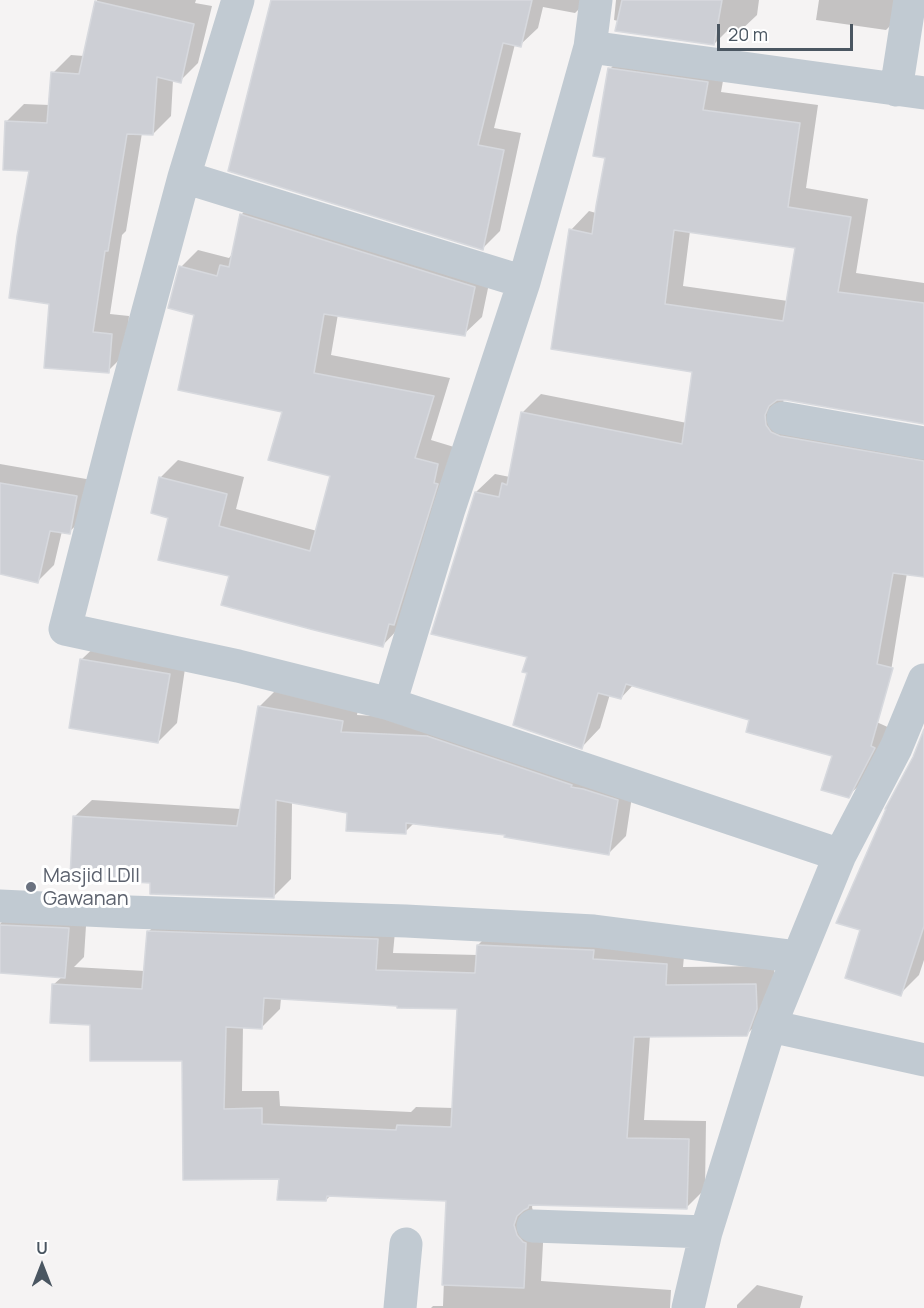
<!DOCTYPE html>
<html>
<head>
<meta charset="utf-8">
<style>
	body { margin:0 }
	#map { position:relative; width:924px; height:1308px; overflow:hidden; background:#f5f3f3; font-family:Manrope,sans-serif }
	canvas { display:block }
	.north { position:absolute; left:12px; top:1236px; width:60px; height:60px; -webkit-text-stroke:4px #fff; paint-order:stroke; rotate:0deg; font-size:16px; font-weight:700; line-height:24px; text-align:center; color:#4a5661 }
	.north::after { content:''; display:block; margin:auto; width:21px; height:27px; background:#4a5661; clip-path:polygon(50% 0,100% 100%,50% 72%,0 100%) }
	.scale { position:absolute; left:717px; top:24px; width:136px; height:27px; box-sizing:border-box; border:3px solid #4a5661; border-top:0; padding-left:8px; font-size:18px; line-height:21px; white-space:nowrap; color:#4a5661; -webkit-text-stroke:4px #fff; paint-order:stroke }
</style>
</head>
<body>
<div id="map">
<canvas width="924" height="1308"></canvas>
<div class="north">U</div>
<div class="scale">20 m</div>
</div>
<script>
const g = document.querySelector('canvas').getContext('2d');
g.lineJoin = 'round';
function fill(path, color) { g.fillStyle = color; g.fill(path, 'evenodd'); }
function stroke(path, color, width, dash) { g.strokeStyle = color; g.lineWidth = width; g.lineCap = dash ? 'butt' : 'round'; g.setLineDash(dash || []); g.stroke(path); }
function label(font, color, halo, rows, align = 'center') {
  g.font = font + ' Manrope,sans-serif'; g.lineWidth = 6; g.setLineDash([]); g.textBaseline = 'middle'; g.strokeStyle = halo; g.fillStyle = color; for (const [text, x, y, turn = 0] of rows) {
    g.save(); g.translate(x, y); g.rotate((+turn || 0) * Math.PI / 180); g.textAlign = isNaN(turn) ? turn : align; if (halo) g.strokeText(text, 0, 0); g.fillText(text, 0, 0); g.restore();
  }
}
fill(new Path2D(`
	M97 0H196L195 3 212 6 198 63 180 81 173 80 171 116 153 134 142 133 126 231 122 235 110 314 129 316 126 353 108 371 50 303 31 170 6 122 24 104 50 105 53 73 71 55 84 56Z
	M272 0H588L575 13 543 7 538 28 520 45 515 44 494 128 521 133 500 231 483 248Z
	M616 0H759L757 15 739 32 727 31 714 44 614 20Z
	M819 0H905L903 13 886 30 816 20Z
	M628 50 726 64 721 92 818 105 806 188 868 199 856 273 924 283V422L783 398 784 406 924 441V576L907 573 891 671 755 667 892 729 867 778 848 796 834 755 751 719 634 684 621 698 610 694 600 728 582 747 529 672V656L476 492 495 474 510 477 522 413 541 394 687 423 694 370 571 230 589 211 596 213 607 157 610 69ZM690 231 797 246 788 301 683 286Z
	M258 197 492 269 482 317 464 334 338 314 331 355 450 378 431 440 454 447 400 627 383 645 231 575 169 517 160 478 178 460 244 477 236 509 317 531 332 475 283 411 196 313 181 267 198 250 229 258 233 253 241 215Z
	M0 464 92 480 86 516 69 532 62 531 54 565 38 581 0 538Z
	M101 641 187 655 177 723 158 742 82 659Z
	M276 690 359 704 357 715 445 720 634 783 626 836 609 853 507 833 414 823 405 832 349 812 292 802 291 879 274 896 152 881 74 817 92 800 241 809 259 707Z
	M924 750V960L919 975 900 994Z
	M18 906 87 910 84 957 74 967 145 971 148 932 167 914 396 921 393 953 478 955V945L496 927 685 946 683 967 774 966V990L765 1016 747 1034 650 1035 644 1120 706 1121 705 1189 687 1207 533 1204 532 1207 534 1216 544 1225 541 1281 671 1290 670 1308H431L433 1306H443L447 1199 331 1195 326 1200 280 1177 185 1179 183 1060 92 1023 53 985 63 976 0 971V924ZM281 998 459 1008 454 1108 416 1107 411 1112 280 1106 279 1091H242L243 1026 262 1027 280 1009Z
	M757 1285 803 1296 800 1308H737V1305Z`), '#0003');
const building = new Path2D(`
	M271 0H532L521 47 503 43 478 145 504 150 483 250 228 171Z
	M622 0H722L714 45 615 31Z
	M95 1 194 24 181 83 157 77 153 135 127 134 108 251H105L93 332 112 334 109 373 44 368 49 304 9 298 17 236 29 171 3 170 5 121 47 123 51 72 79 74Z
	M608 68 708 82 703 110 800 123 788 207 851 217 838 292 924 303V424L786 400H777L769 406 765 415 766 425 771 432 780 436 924 461V577L893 573 877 664 893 668 871 746 875 748 849 798 821 790 832 756 746 732 749 720 626 684 621 699 598 693 582 749 513 725 527 673 522 672 527 657 431 634 475 492 499 497 502 483 507 485 521 412 682 444 692 372 551 349 569 229 592 234 596 206 605 158 593 156ZM674 230 795 248 783 321 665 304Z
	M240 214 475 287 465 336 324 314 314 373 434 396 415 458 438 464 434 483 438 484 394 625 389 624 383 647 314 630 221 605 229 576 158 560 168 518 151 513 159 477 227 494 219 526 310 551 330 476 268 460 282 412 178 390 194 315 168 308 179 266 217 276 220 265 229 267Z
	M0 483 77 496 70 534 50 531 38 583 0 574Z
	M80 659 170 674 158 743 69 728Z
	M258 706 343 721 341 732 427 736 572 785 571 787 583 789 618 800 609 855 504 837 505 835 406 823V834L346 831 347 813 276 800 274 898 150 894V883L70 878 73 816 237 826Z
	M924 729V926L901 996 845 978 860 930 836 923 886 809H885L913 757Z
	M0 925 69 928 65 978 0 973Z
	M147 931 378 939 376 970 475 973 477 945 592 950H594L593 959 667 964 666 985 756 984 757 1009 747 1036 634 1037 627 1138 689 1139 687 1209 529 1205 528 1208 524 1210 517 1216 514 1225 517 1235 523 1242 526 1243 524 1288 442 1285 446 1201 327 1196 326 1201 277 1200 279 1179 183 1180 182 1061H90V1025L50 1023 52 984 142 989ZM264 998 397 1006V1008L457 1009 451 1127 397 1125 396 1130 262 1124V1108L224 1109 226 1027 262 1029Z`);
fill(building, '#cdcfd5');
stroke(building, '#d7d9de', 1.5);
stroke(new Path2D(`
	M238 0 184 177 116 430 65 629 238 666 390 704 840 855
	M590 47 924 93
	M896 90 910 0
	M184 177 524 282
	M783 418 924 443
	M390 704 449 509 524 282 590 47 596 0
	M0 906 129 912 406 921 594 931 798 957
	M770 1026 924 1060
	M533 1226 706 1232
	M400 1308 406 1244
	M688 1308 706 1232 770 1026 840 855 896 748 924 680`), '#c1cad2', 33);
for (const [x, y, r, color] of [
	[31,887,6,"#6b7280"]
]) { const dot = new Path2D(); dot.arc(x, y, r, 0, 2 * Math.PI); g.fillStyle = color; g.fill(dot); stroke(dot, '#fff', 2); }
label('20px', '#5b616d', '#fff', [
	["Masjid LDII",43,876],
	["Gawanan",43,899]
], 'left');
</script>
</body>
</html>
